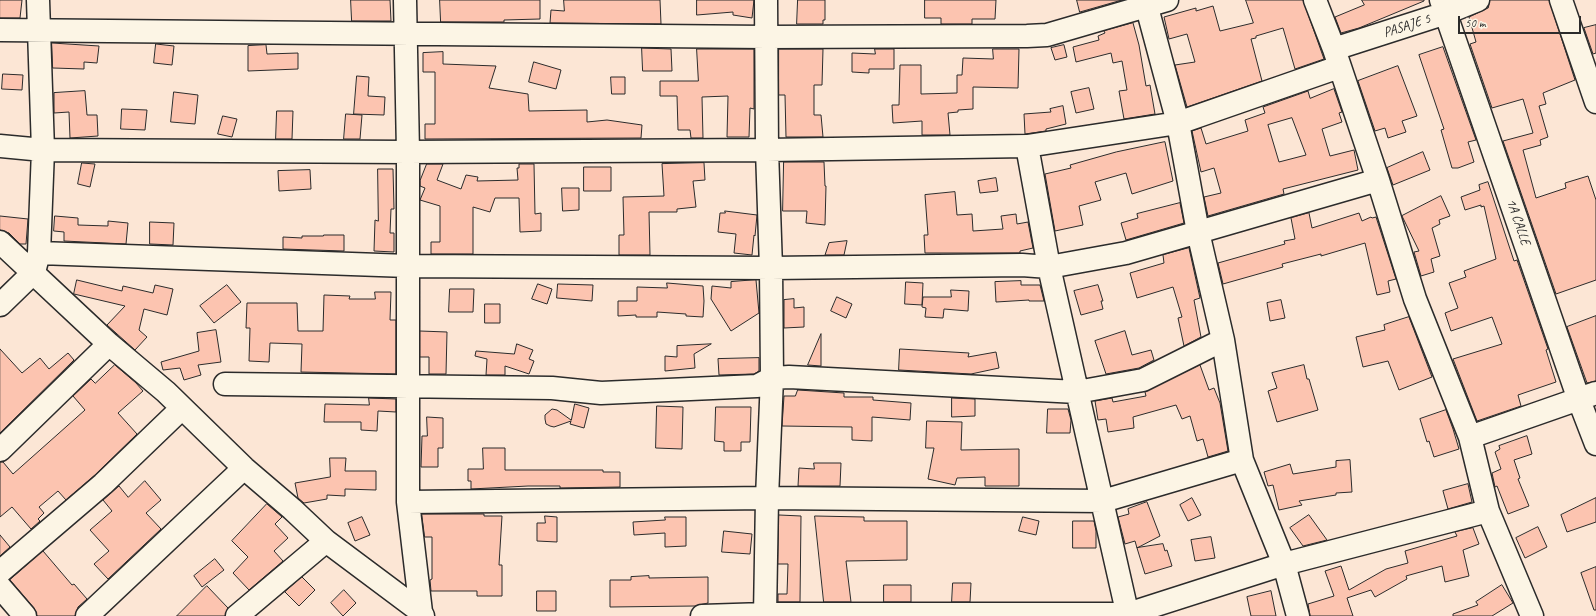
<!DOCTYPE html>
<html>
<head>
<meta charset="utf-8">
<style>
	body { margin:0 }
	#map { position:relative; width:1596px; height:616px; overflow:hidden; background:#fce6d5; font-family:Caveat,sans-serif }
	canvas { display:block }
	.scale { position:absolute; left:1458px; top:16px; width:123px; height:18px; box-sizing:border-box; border:2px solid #2b2b2b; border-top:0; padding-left:5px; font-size:12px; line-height:14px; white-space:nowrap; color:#2b2b2b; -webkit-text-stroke:3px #fcf5e5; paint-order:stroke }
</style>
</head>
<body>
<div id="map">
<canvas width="1596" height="616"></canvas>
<div class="scale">50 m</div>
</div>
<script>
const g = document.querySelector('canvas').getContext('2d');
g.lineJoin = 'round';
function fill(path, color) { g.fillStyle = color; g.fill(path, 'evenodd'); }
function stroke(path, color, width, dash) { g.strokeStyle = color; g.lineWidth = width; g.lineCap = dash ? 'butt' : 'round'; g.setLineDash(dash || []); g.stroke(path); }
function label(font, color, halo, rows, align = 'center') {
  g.font = font + ' Caveat,sans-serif'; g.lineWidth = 3; g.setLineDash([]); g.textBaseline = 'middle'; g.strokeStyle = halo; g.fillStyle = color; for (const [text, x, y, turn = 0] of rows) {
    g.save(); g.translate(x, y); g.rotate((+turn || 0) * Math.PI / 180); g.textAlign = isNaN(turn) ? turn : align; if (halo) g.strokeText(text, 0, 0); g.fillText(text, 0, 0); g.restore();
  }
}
const building = new Path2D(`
	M0 0H22L20 18H0Z
	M351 0H390L391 21H352Z
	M440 0H540V19L504 20V22H441Z
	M564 0H660L661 24 550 23 551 10 564 11Z
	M697 0H754L752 18 733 15V12L697 15Z
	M798 0H825V20H823V24H797Z
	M925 0H996L995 19H972V24H941V18H925Z
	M1077 0H1122L1080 12Z
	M1246 0H1303L1324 59 1295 69 1283 28 1256 36V38L1251 39 1262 81 1187 107 1175 65 1195 62 1187 34 1169 39 1164 17 1196 8V11L1213 6 1220 31 1253 23Z
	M1362 0H1424V1L1359 28 1341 33 1335 17 1364 5Z
	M1490 0H1549L1575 80 1543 93 1546 104 1539 106 1548 137 1540 140 1541 145 1523 150 1536 198 1566 188 1565 183 1588 176 1596 200V280L1556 294 1503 141 1533 133 1523 99 1492 108 1470 44 1476 42 1469 17 1488 8Z
	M1133 23 1139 45 1146 86 1150 85 1155 114 1124 119 1119 91 1127 90 1122 61 1113 63 1111 53 1076 62 1073 47 1099 40 1098 36 1105 33 1104 31Z
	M1596 25V53L1593 54 1584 28Z
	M52 43 99 46 97 63 84 62V69L53 68Z
	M156 44 174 46 172 65 154 63Z
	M266 45 267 54 298 53V69L248 71V46Z
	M1064 45 1067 57 1055 60 1051 48Z
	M1443 47 1476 140 1468 142 1474 162 1458 168H1452L1441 130 1444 129 1419 55Z
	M642 48 671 49 672 71H643Z
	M697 49H754V109L750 108 749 137H727L728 96 702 97 703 138H691L690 130H678L677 96H660V81H698Z
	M779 49H823L822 85H814V115H821L823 137H786L785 95H779Z
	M875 49H894V69H869V73L852 72V53L875 54Z
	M993 49H1019L1018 88 973 87V109L958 110V112L948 113 950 135H922V121L893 123 892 105H899L900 65H921V94L957 93V75H962L963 58 993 59Z
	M443 52V64L496 66 489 88 528 94 529 111 587 110V122L607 120 642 125 641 138 425 139V124H435V72H423V53Z
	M534 62 561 70 556 89 529 82Z
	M1398 66 1417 116 1402 121 1406 132 1388 138 1385 128 1375 131 1358 81Z
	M3 74 23 75 22 90 2 89Z
	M357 76 369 77 368 96 385 97 384 115 354 114Z
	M611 77H625V94H612Z
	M1089 88 1094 109 1076 113 1071 92Z
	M1334 89 1342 112 1339 113 1342 122 1322 129 1330 156 1354 150 1358 170 1283 189 1284 194 1208 216 1204 197 1221 193 1214 168 1201 172 1192 131 1201 128 1206 144 1248 131 1245 120 1265 113 1263 107 1308 91 1310 98ZM1292 118 1306 155 1279 162 1268 125Z
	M85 91 87 115H97L98 136 70 138 69 112 54 113V93Z
	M174 92 198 95 195 124 171 122Z
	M1063 106 1066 124 1046 129V131L1025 134 1024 114 1051 112 1050 109Z
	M122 109 147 110 145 130 121 129Z
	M277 111H293L292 139H276Z
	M346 114 362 115 360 139H344Z
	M223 116 237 119 232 137 218 134Z
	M1165 142 1173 181 1132 194 1126 173 1095 182 1101 200 1079 206 1083 225 1055 231 1045 174 1071 168 1070 165 1116 152Z
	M1423 152 1430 170 1393 185 1387 168Z
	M784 162H824L825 186H826L825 225 806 223 807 211H783Z
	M82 163 95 164 90 187 78 184Z
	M704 163 705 180 693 181 696 207 677 209V212H649L650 255H619V235H624L623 197 664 196 662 164Z
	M427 164H443L437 180 461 189 466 175 478 177 477 181 518 180 517 168H519V164H534L535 214 541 213V231L520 232 519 198H495L490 212 473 207V254H431V242H440V206L420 200 425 188 420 186V181Z
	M584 167H611V191H584Z
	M378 169H393L394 209H391L390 233H394V252L374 251 375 220 378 221Z
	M310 170 311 189 279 191 278 171Z
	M996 178 998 191 980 193 978 181Z
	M1488 182 1514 261 1517 260 1548 349 1546 350 1556 382 1518 395 1521 406 1477 421 1453 359 1502 344 1492 317 1451 331 1445 313 1458 308 1449 283 1466 277 1464 271 1496 259 1484 206 1481 207V205L1465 210 1461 197 1480 190 1479 185Z
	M562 188H579V210L563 211Z
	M955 192 957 215 972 214 973 231 1003 229 1001 216 1016 214 1017 224 1028 222 1033 248 1020 251V253H925L924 235H928L925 195Z
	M1441 196 1450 216 1439 220 1440 224 1432 228 1440 256 1431 259 1434 272 1421 276 1414 252 1419 251 1402 216Z
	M1180 203 1184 223 1126 240 1121 223 1138 218 1137 214Z
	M725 211 757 215 755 236 754 235 752 255 734 253 736 234 718 232 720 213H725Z
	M1309 213 1312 228 1359 213 1362 221 1371 217 1372 218 1376 217 1396 279 1388 281 1390 292 1377 295 1365 243 1321 256V254L1282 264 1283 267 1223 284 1218 263 1285 244 1284 241 1295 239 1291 218Z
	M0 216 28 219 26 244H20L9 233 0 230Z
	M55 216 78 218V225L108 226V221L128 223 126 244 64 241V232L54 231Z
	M150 222 174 223 173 245 150 244Z
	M324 235H344V251L283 249V237L302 238V236H323Z
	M847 241 844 255H825L829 243Z
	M1189 248 1200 298 1194 300 1201 337 1184 346 1178 318 1182 317 1173 287 1137 298 1130 273 1164 263 1163 255Z
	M77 280 122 291 123 286 153 293 155 285 173 289 167 315 144 309 139 330 147 337 135 350 107 325 125 306 74 294Z
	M756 280 759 313 731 331 711 299 712 286 731 288V282Z
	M1021 281V285H1040L1044 301H1029V300L996 302 995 282Z
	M906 282 923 283 922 305 905 304Z
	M667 283 703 286 704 301 703 317 686 316V314L657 312V317H636V315L618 316V301H637V287L667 288Z
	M538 284 552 289 547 304 532 299Z
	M558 284 593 285 592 301 557 298Z
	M227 285 241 302 214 323 200 306Z
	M1098 285 1103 301H1101L1103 309 1081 315 1074 291Z
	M450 289H474L473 312H449Z
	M951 290 969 291 968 311 944 309 943 318 925 317 926 308 922 307 923 297H951Z
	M375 292H391L390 320H396V374L301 372 302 344 270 343 269 362 249 361 250 328H246L247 303H297L298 331H323L324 295 350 296 349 299H375Z
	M837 297 852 304 846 318 831 311Z
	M794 299V308L804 307V327L784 328V300Z
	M1281 300 1285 318 1270 321 1267 303Z
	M485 304H500V323H485Z
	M1596 316V381L1587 383 1567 327Z
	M1409 317 1432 377 1399 390 1388 361 1363 367 1356 337 1385 330 1384 325Z
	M216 330 221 362 198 365 201 375 184 380 180 368 163 370 161 362 199 351 197 333Z
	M420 331 447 332 446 374H429V357H420Z
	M1125 331 1132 355 1151 350 1154 360 1139 368 1106 374 1095 341Z
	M821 334V366L808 365Z
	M517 344 533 350 529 359 534 361 529 374 505 366V375H486L487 359 475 356 476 351 514 354Z
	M711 344 694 354 695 368 665 371V356L677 357V346Z
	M0 349 22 373 40 358 49 369 68 353 74 360 0 433Z
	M900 349 969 353 968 357 996 352 999 368 971 374 899 370Z
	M759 358V371L754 374 719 375 718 359Z
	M115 365 136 383 143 391 118 413 137 434 95 475 66 500 58 491 39 507 44 513 38 519 40 521 31 529 12 507 0 517V462H3L13 474 85 410 73 396 91 379 95 383Z
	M1200 365 1209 390 1214 388 1220 403 1228 451 1208 457 1203 439 1197 441 1190 416 1182 419 1176 405 1133 417 1134 428 1108 432 1106 419 1098 420 1095 401 1112 398 1113 402 1146 396 1145 392Z
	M1304 365 1307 379H1309L1318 410 1277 422 1268 391 1277 388 1272 373Z
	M798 390 844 393V397H873V400L911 403 910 420 872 417V441L852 440V427L782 426 784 396H795Z
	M369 398 396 399V412L378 411 377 431 361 430V422H324L325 404 369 405Z
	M952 398 975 399V416L952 417Z
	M575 404 589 408 584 428 570 424 571 421 554 427 550 426 546 424 545 419V415L552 409 557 410 571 420Z
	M657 406 683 407 682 449 656 448Z
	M716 407H751L750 442H741V451H724V442L715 441Z
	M1048 409H1068L1071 420 1070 433H1047Z
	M1446 410 1453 429 1459 449 1434 457 1429 441 1427 442 1420 419Z
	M427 417 443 418V448H438V467H421L422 436H427Z
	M927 421 962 422 961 450 1019 449V486H985V477L957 478 955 485 928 479 934 448H926Z
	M1527 436 1532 454 1514 460 1520 478 1518 479 1529 506 1508 514 1497 486 1495 487 1492 473 1501 469 1495 452 1500 449 1499 446Z
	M483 448H505V470H603V472H620V487L560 488V486H528L471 489V481H468V469H483Z
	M330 458H346L345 471H376V490L345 489V496L327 495V499L304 503 298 498 295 483 330 477Z
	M1350 460 1352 492 1336 493V495L1299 501 1302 505 1279 510 1273 485 1268 486 1264 472 1290 464 1293 474 1336 467V461Z
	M814 463H841L840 486H798L799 468 814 469Z
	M145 481 161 500 146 513 161 529 108 579 94 564 109 551 90 530 112 511 103 500 119 486 128 497Z
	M1468 484 1472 502 1448 509 1443 491Z
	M1192 498 1201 515 1188 521 1180 505Z
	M1596 498V522L1567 532 1561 515Z
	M1147 502 1160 536 1137 548 1135 541 1125 544 1118 517 1129 514 1128 509Z
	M267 504 282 517 275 524 288 538 274 551 283 561 249 590 233 573 248 557 232 541Z
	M422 514H484V516H502L499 565H502V596H477V591H431L430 580 432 579V537H425Z
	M779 515 801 516 800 602H778V594H787L788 564H778Z
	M1309 515 1327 540 1303 546 1290 528Z
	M545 516 557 517V542L537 541V523H545Z
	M815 516 864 517V521H907V560L846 561 851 602H824Z
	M362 517 370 535 355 541 348 523Z
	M665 517H686V546L665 547V533L634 535 633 522 665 520Z
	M1023 517 1039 521 1036 535 1019 531Z
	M1073 521H1094L1096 531V548H1073Z
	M1538 527 1547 547 1525 558 1516 538Z
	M1473 528 1479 544 1463 550 1469 576 1445 582 1442 566 1406 576 1407 579 1375 597 1371 590 1347 598 1353 616H1310L1308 604 1334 596 1325 571 1341 566 1349 590 1386 569 1408 563 1405 551 1457 536 1455 532Z
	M724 531 752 534 750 554 722 552Z
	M0 535 10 547 0 556Z
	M1211 537 1215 558 1195 561 1191 540Z
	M1163 544 1165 551 1167 550 1172 566 1145 574 1137 548Z
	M43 551 72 585 74 584 87 599 78 607 75 616H37L34 608 10 580Z
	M215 559 224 570 202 587 194 576Z
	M1596 567V610H1594L1581 573Z
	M649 576V578L708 577V603L695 606 610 607V580H631V577Z
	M302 577 315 590 299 606 285 592Z
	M953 583H971L970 602H952Z
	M884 585H911V602H884Z
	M1502 585 1513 603 1492 616H1453V614L1478 605 1476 602Z
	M207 586 228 608 225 616H177Z
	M344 590 356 603 343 616 331 603Z
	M537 591H556V611H537Z
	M1271 591 1276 616H1251L1247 597Z`);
fill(building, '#fcc4b0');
stroke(building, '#2b2b2b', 1);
const minor = new Path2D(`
	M405 0 408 152V502L421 612
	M1145 0 1178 123 1198 232 1223 340 1242 460 1284 564 1298 616
	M1315 0 1334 49 1378 180 1415 299 1470 437 1488 511 1532 616
	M1441 0 1579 400 1596 444
	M1561 0 1596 102
	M0 30 766 37 1027 36 1047 35 1167 0
	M1334 49 1446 13 1478 0
	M0 146 43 150 408 152 767 150 1027 146 1178 123 1339 67
	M1027 146 1049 267 1128 616
	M0 242 109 344 166 392 244 468 292 509 326 541 421 612 423 616
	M39 253 408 266 771 268 1022 265 1049 267 1126 253 1378 180
	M0 305 34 272 39 253 43 150 38 0
	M225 384 552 388 601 393 757 386 772 378 789 377 1077 392 1143 380 1223 340
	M1470 437 1596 393
	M0 450 109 344
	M408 502 767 498 1103 501 1242 460
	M0 572 103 484 181 409
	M0 587 25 616
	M87 616 244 468
	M237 616 326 541
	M702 616 765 614H1128L1284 564 1488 511
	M765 616 767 498 772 378 771 268 767 150 766 0`);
stroke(minor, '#2b2b2b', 25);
stroke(minor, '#fcf5e5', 22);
label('14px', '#2b2b2b', '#fcf5e5', [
	["PASAJE 5",1407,26,-18],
	["1A CALLE",1518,222,71]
]);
</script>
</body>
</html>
